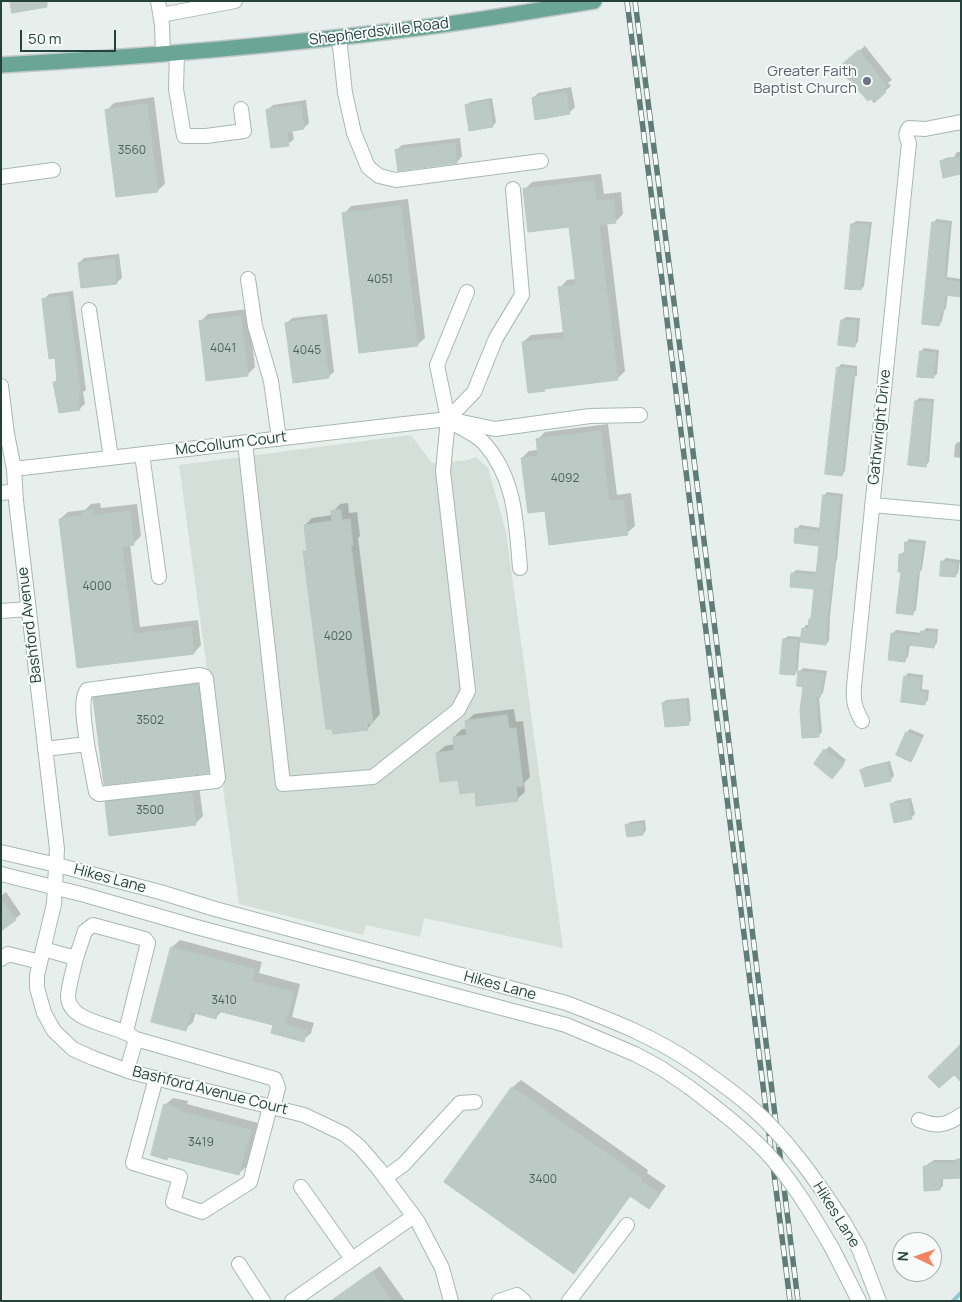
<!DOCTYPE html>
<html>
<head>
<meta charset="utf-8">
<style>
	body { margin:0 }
	#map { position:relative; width:962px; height:1302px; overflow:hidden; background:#e6efeb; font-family:Manrope,sans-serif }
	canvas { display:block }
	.frame { position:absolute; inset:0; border:2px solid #24423a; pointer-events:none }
	.north { position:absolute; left:892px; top:1232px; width:50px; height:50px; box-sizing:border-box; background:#f7fbf9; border:1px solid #a3b1ad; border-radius:50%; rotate:273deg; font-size:14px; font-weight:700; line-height:20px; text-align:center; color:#24423a }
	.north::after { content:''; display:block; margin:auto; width:18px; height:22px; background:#f4845f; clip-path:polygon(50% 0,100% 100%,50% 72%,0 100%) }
	.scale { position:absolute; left:20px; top:30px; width:96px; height:22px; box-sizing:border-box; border:2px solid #24423a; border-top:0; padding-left:6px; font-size:15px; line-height:18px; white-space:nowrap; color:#24423a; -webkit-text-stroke:4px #f7fbf9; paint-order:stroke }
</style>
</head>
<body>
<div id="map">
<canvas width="962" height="1302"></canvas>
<div class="frame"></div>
<div class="north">N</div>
<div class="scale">50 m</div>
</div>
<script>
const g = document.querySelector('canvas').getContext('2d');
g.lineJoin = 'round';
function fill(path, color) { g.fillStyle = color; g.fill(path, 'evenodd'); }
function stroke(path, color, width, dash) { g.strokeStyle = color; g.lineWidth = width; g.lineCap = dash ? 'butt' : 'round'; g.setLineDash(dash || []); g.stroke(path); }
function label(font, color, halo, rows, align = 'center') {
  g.font = font + ' Manrope,sans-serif'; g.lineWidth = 4; g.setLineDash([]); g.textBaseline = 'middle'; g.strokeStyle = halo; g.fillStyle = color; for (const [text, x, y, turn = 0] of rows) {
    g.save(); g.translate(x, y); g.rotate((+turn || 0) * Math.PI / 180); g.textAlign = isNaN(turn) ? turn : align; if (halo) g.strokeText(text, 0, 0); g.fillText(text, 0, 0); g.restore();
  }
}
fill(new Path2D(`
	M411 435 432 463 468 460 476 457 488 468 506 532 563 948 424 918 420 937 366 925 363 935 239 904 179 465Z`), '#d4dfda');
fill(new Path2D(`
	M865 46 892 80 888 83 891 86 885 91 845 63Z
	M571 87 575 107 569 113 533 98 538 93Z
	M154 97 165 184 157 191 107 110 114 103Z
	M492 98 496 122 493 126 466 106 470 102Z
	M306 100 309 123 304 128 292 130 294 139 288 144 267 110 273 105Z
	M460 138 462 156 457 162 396 150 402 145Z
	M957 152H961V173L942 162 945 158 954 157Z
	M601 174 604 194 621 192 623 214 616 221 607 222 625 371 617 379 546 387 544 389 523 342 531 335 565 332 560 288 567 280 576 279 570 226 525 189 532 182Z
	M408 199 425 338 417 345 344 214 351 206Z
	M937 219 952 221 947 277 961 279V296L948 294 946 308 944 311 942 321 939 325 933 223Z
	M856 221 872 222 864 286 861 289 852 224Z
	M119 254 122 278 116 283 79 263 84 258Z
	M73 291 86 390 83 392 85 404 79 409 54 383 58 379 56 357 43 300 49 294Z
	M248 309 255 367 247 375 200 322 208 314Z
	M327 314 334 372 328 377 287 323 292 318Z
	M846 317 860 318 858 342 854 346 842 320Z
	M924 348 939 350 937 374 933 377 921 352Z
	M841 364 857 366V375L855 377 845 471 842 475 838 368Z
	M919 398 934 399 929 462 925 466 916 401Z
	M608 424 617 495 631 493 635 526 627 533 546 509 522 458 529 451 538 450 537 440 545 432Z
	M958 442H961V458L954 457 955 445Z
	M827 492 843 494 837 560 836 561 830 617 829 641 826 644 800 641 798 670 795 673 784 639 788 636 802 637 803 629 806 625H809L812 618 815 588 793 573 796 570 818 572 820 545 797 529 800 525 821 528 824 496Z
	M100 503 101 508 137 504 141 536 133 544H130L140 627 198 620 201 645 194 653 78 667 60 519 68 512 85 510 91 504Z
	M348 503 349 513 357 512 360 536 358 538 380 714 367 729 305 552 308 549 305 525 312 518 333 515V512L340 504Z
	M909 539 926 541 922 569 920 572 916 610 913 613 900 555 905 551 906 543Z
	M946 558 960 560 958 573 955 576 942 562Z
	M926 628 938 629 937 643 934 646 910 644 908 657 905 660 892 634 896 630 922 633Z
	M803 668 827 671 823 693 819 697 822 732 819 735 799 672Z
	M908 673 923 675 922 689 929 690 928 700 924 704 905 677Z
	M203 679 214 766 208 772 94 698 100 693Z
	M689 698 691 721 688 723 663 703 666 700Z
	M514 709 516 722 523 721 530 777 524 783 525 792 517 799 476 790 459 778 437 753 445 746 455 744 454 737 462 729H468L467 721 474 714Z
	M910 729 924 735 914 757 911 761 907 732Z
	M829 746 846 760 836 774 815 764Z
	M890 761 894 776 891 779 862 770 865 767Z
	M199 786 203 816 196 823 107 803 114 795Z
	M911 798 915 814 911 818 892 805 895 801Z
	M645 820 646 830 643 834 626 825 630 822Z
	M6 892 21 914 1 930V896Z
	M180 940 262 962 259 973 300 984 292 1017 314 1023 311 1033 303 1040 275 1025 222 1011 216 1017 196 1012 193 1022 185 1029 172 947Z
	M521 1080 648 1170 647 1173 666 1186 649 1208 631 1195 581 1265 574 1272 446 1182 513 1087Z
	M173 1098 188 1101 187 1104 258 1123 246 1167 238 1174 169 1156 167 1158 165 1105Z
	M961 1158V1177L943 1178V1186L939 1189 924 1167 934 1160H954Z
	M380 1266 405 1301H332Z`), '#0003');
stroke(new Path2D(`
	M953 1301 961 1293`), '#8ec9d4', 4);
const building = new Path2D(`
	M10 1H47V7L12 13Z
	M859 50 887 86 884 89 886 92 874 103 871 99 868 101 838 68Z
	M566 92 570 114 535 120 532 98Z
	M489 101 493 127 469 131 465 105Z
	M147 104 158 192 116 197 105 110Z
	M301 105 304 129 287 132 289 146 271 148 266 110Z
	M455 143 457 163 398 171 395 150Z
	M961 157V174L943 178 940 161Z
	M594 181 596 201 614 199 616 223 599 225 618 380 544 389 545 391 528 393 522 342 564 338 558 287 576 285 569 227 528 232 523 189Z
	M401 206 418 346 359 353 342 213Z
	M932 222 949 224 944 280 961 282V297L945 295 943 313H941L939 326 922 324Z
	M851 224 869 225 861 290 845 289Z
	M114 259 117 284 81 288 78 263Z
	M68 296 81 397H78L80 410 59 413 53 382H57L55 358 49 359 42 299Z
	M241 316 248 376 206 381 199 321Z
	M321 318 329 378 293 383 285 323Z
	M841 320 857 321 855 347 838 345Z
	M920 351 936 353 934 378 917 377Z
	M837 367 855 369 854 380H852L842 476 825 474Z
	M915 401 932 402 926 467 908 465Z
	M601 431 609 501 623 500 628 535 549 545 545 511 528 513 521 458 538 456 536 439Z
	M823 495 840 497 835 540H837L827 621 826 645 800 642 802 628 808 629 809 619H811L814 589 790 587 791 573 816 575 819 546 794 543 795 528 819 531Z
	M93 510 94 515 130 511 134 545 122 547 133 634 191 627 194 654 77 668 59 519 82 516V511Z
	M341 510 342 520 350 519 353 545H351L373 723 367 724 368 730 333 734 332 729H326L303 551H307L304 525 332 521 331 511Z
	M905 542 923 544 919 574H917L913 615 896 613 901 572H898L899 554H904Z
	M941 561 957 563 955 577 940 576Z
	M921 631 936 632 934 648 907 645 905 662 888 660 891 633 921 636Z
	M783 639 798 640 795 675 780 674Z
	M798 671 824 674 820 698 816 697 819 737 802 738 800 710 803 687 797 686Z
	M904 676 921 678 919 692 926 693 925 705 901 702Z
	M198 684 209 773 104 785 93 698Z
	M686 700 689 725 665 727 662 703Z
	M507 715 509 729 516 728 523 786 516 787 518 801 476 806 475 792 460 794 458 780 440 782 436 753 454 750 453 737 467 735 465 721Z
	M906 732 922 738 911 762 896 755Z
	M824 749 844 764 832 779 814 764Z
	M887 763 891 781 865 787 860 770Z
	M192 792 196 825 109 836 105 802Z
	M908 801 912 819 894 823 890 804Z
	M642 823 643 835 627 837 625 825Z
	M1 899 16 920 1 931Z
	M171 947 255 969 252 981 294 992 285 1024 307 1030 304 1042 271 1033 273 1025 218 1011 216 1019 191 1012 186 1031 151 1022Z
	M961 1044V1082L954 1075 939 1088 928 1077Z
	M512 1087 642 1178 640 1181 660 1194 649 1209 630 1196 574 1274 444 1182Z
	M164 1104 181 1109 180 1111 251 1130 239 1175 168 1157 167 1160 151 1155Z
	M961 1159V1178L940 1179V1190L924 1191 923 1166H929V1163H950Z
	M372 1272 392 1301H331Z`);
fill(building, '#bbcac4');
stroke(building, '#b8c9c2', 1);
const minor = new Path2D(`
	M158 1 162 25 163 54
	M161 15 235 1
	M339 37 345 93 354 133 368 167 379 176 396 180 541 161
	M177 53 176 89 184 136H206L244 131 241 109
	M1 177 53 170
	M248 279 255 326 271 381 279 439
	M89 310 111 458
	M1 386 7 434 14 469 16 501 57 849 54 904 37 975V988L44 1013 54 1031 73 1049 93 1058 131 1072 304 1115 344 1134 359 1146 378 1168 418 1222 442 1268 451 1301
	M448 419 474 392 496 338 522 295 513 189
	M455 424C464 430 477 435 484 443 516 479 516 523 520 568
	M245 443 283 784 373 777 458 710 468 691 443 471 448 419 437 365 467 292
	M142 454 159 577
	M14 469 448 419 495 429 590 416 640 415
	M1 493 15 491
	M872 505 961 513
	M1 611 28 609
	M862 721C852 704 853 695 855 676L909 143C906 137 905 133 909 128L925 129 961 122
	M45 749 87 744 96 792 99 794 216 781 218 778 206 679 204 676 200 675 87 690C79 701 86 731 87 744
	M1 852 57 865 160 892 215 909 566 1003C611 1020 655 1037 694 1064
	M1 874 85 895 200 928 566 1025 635 1054 661 1068 689 1087
	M43 949 76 958C73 971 69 984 68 996 68 1023 116 1024 133 1037
	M76 958 85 931 93 925 145 939 148 943 126 1031
	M1 959 8 954 40 962
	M127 1070 136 1039 275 1079 278 1088 273 1107
	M156 1078 133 1163 180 1177 173 1202 202 1212 250 1182 270 1107
	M919 1120C936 1127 946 1126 961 1115
	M385 1178 404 1164 460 1103 475 1102
	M301 1187 352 1259
	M843 1221 859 1249 879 1301
	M832 1248 859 1301
	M239 1264 263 1301
	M292 1301 414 1216
	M499 1301 517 1295 524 1301
	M569 1301 627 1225`);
const major = new Path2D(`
	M1 65C138 57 274 46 410 29 471 22 533 11 594 1`);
stroke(minor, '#a8b8b2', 16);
stroke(major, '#c2cac8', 18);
stroke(minor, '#fff', 14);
stroke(major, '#6aa596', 15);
const rail = new Path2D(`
	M627 1 790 1301
	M635 1 686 395 798 1301`);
stroke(rail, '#5f7d75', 5.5);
stroke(rail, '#f7fbf9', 4, [11]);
const minorBridge = new Path2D(`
	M694 1064C714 1078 734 1092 752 1108 787 1138 818 1183 843 1221
	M689 1087C715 1107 742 1127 765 1151 792 1180 812 1214 832 1248`);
stroke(minorBridge, '#a8b8b2', 16, []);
stroke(minorBridge, '#fff', 14);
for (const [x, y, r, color] of [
	[867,81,5,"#6b7280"]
]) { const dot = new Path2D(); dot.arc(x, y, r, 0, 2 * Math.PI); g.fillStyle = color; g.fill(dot); stroke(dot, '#f7fbf9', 2); }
label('12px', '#4a645c', null, [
	["3560",132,151],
	["4051",380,280],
	["4041",223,349],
	["4045",307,351],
	["4092",565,479],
	["4000",97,587],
	["4020",338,637],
	["3502",150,721],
	["3500",150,811],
	["3410",224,1001],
	["3419",201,1143],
	["3400",543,1180]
]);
label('15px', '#24423a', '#f7fbf9', [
	["Shepherdsville Road",379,32,-7],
	["Gathwright Drive",880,427,-84],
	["McCollum Court",231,444,-7],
	["Bashford Avenue",30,625,-97],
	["Hikes Lane",110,879,15],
	["Hikes Lane",500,986,15],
	["Bashford Avenue Court",210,1091,14],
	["Hikes Lane",836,1215,58]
]);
label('15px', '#5b616d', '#f7fbf9', [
	["Greater Faith",857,72],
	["Baptist Church",857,89]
], 'right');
</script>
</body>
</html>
